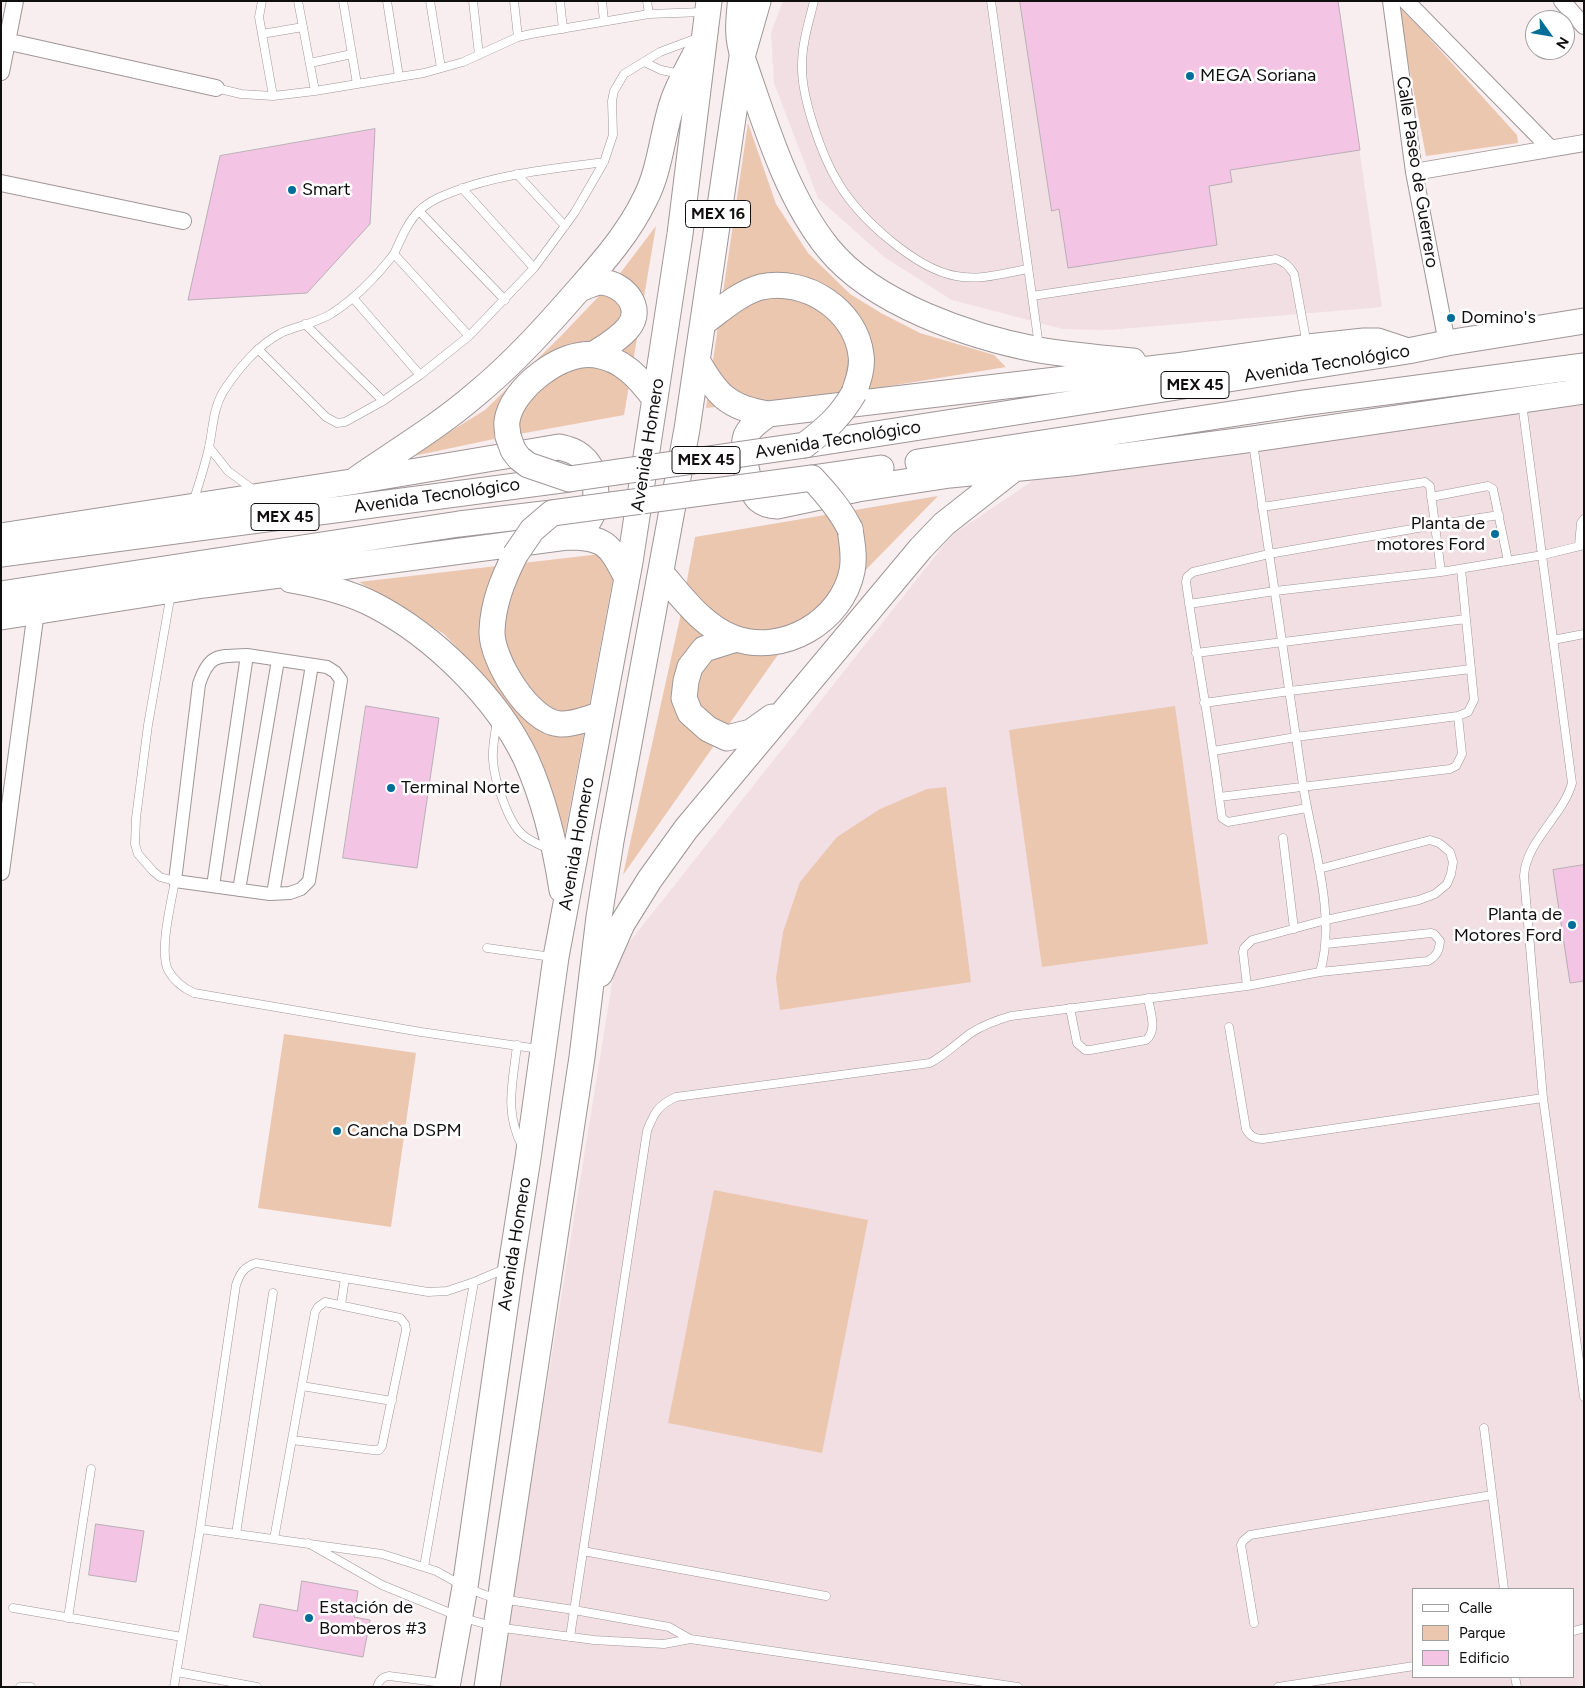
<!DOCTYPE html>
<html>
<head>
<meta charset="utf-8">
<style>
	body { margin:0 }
	#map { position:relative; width:1585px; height:1688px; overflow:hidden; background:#f8edef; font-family:Figtree,sans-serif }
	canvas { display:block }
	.frame { position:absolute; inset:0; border:2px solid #110e0f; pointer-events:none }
	.legend { position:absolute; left:1412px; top:1588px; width:162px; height:90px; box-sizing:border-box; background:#fff; border:1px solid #a09f9f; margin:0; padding:6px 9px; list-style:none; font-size:15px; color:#110e0f }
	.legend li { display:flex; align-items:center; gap:10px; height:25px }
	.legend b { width:25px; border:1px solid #a09f9f }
	.north { position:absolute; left:1525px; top:10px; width:50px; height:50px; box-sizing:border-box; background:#fff; border:1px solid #a09f9f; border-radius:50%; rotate:122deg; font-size:14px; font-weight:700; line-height:20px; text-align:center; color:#110e0f }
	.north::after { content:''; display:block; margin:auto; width:18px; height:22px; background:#016d99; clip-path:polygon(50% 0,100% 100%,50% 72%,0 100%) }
</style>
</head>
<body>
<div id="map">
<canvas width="1585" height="1688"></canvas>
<div class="frame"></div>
<ul class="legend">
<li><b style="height:6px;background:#fff"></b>Calle</li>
<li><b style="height:14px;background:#ebc7af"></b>Parque</li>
<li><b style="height:14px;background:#f4c4e4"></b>Edificio</li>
</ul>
<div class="north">N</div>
</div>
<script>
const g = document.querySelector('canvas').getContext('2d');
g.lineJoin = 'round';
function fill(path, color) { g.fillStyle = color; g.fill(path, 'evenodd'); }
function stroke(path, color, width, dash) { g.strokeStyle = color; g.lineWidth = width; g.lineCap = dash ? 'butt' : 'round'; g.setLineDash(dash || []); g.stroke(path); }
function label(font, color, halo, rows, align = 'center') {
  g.font = font + ' Figtree,sans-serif'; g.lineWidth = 5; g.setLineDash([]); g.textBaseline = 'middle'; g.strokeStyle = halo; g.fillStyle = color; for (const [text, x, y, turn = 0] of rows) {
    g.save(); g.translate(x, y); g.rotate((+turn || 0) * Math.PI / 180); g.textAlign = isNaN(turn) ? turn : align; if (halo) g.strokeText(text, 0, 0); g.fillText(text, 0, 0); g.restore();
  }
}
fill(new Path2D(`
	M783 1H1338L1382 307 1108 330 1063 329 952 300 884 257 818 198 774 83 771 33Z
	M1584 388V1687H498L616 959 952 535 1049 470ZM1414 1589H1574V1677H1414Z`), '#f2dfe3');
fill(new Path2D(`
	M1397 5 1420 28 1517 135 1518 143 1426 156Z
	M748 123 776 204 808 253 850 294 881 313 920 333 994 355 1006 367 853 392 706 408Z
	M656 226 624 415 508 436 409 457 485 410 561 336 618 276Z
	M938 496 848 588 823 635 782 649 623 875 680 618 695 537Z
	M618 552 564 839 522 730 492 684 444 634 359 582Z
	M1175 706 1208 944 1042 967 1009 730Z
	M946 787 971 982 780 1010 776 978 783 932 800 882 837 837 880 809 927 789Z
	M284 1034 416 1053 391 1227 258 1208Z
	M714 1190 868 1220 822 1453 668 1423Z`), '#ebc7af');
const building = new Path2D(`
	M1020 1H1338L1360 150 1230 170 1232 182 1209 186 1217 245 1068 268 1059 209 1052 211Z
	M375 129 370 224 307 293 188 300 220 156Z
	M366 706 439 718 417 868 343 858Z
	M1584 865V981L1570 983 1553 870Z
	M96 1524 144 1531 136 1582 89 1575Z
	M302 1581 358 1591 354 1617 370 1620 363 1657 253 1637 260 1604 297 1611Z`);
fill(building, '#f4c4e4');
stroke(building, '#b8afb5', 1);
const service = new Path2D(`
	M262 1 259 17 273 96
	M298 1 315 91
	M343 1 357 84
	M387 1 399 77
	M430 1 441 68
	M473 1 479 55
	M514 1 518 37
	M560 1 563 29
	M602 1 604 21
	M647 1 649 14
	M814 1C809 22 802 43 802 65 801 97 822 157 839 184 860 219 916 269 956 276 980 281 1004 273 1028 269
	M991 1 1039 346
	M262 34 303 27
	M644 62 661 70 680 74
	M310 63 352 54
	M216 88 241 94 273 96 315 91 399 77 424 73 463 62 518 37 531 34 649 14 703 12
	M517 174 565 226
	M462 188 534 268
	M419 211 505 300
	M1032 296 1276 259C1285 262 1289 266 1294 274L1307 345
	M353 298 420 375
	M305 324 383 401
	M469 336 394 254C401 239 407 223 419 211 429 201 442 196 455 191 503 173 554 169 604 162
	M258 349 326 417 337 423 345 422 383 401 420 375 469 336 534 268 575 212 604 162 613 135 612 101 614 91 624 74 660 52 700 37
	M1522 403 1572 783C1563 816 1526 841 1524 876L1543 1098 1584 1397
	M209 447 228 471 255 491
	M1431 497 1488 486 1493 489 1508 561
	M193 502C199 484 205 465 209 447 213 428 213 409 223 392 237 370 258 345 281 333 297 326 316 323 331 314 356 298 376 277 394 254
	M1262 507 1425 482 1430 486 1441 572
	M1579 545 1581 523 1584 519
	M171 593 148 725 136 818 135 844 138 854 153 871 160 877 175 881C171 903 159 951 168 970 174 981 183 988 194 993L421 1032 539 1049
	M1189 604 1275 591 1441 572 1543 555 1584 545
	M1553 640 1584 634
	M1196 653 1466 619
	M1204 703 1290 691 1471 669
	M1458 716 1462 754 1456 766 1450 769 1219 797C1210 725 1196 653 1186 582L1187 577 1193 572 1269 554 1435 525 1499 515
	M497 721C495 734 492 747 493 760 494 779 508 822 522 834 529 841 540 845 549 849
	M1213 751 1296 737 1458 716 1468 712 1474 700 1461 569
	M1219 797 1222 818 1228 822 1307 808
	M1283 838 1294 929
	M487 948 552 957
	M1320 972 1428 961C1437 956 1439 951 1440 941L1434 934 1431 933 1326 944
	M1247 986 1243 952 1244 948 1252 940 1326 920 1419 900 1435 894 1447 884 1451 874 1453 862 1450 852 1439 843 1430 840 1319 869
	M1070 1008 1077 1043 1085 1050H1090L1146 1040C1158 1030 1150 1012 1148 998
	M1229 1027 1246 1129C1250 1136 1254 1139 1263 1139L1543 1098
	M517 1045C513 1083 504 1111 522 1146
	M341 1305 345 1278
	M302 1386 392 1401
	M1484 1428 1504 1589
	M200 1529 382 1554 436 1571 465 1587 485 1595 501 1599 574 1610 669 1627 690 1639
	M236 1534 273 1293
	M274 1539 315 1312 318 1307 325 1302 400 1318 405 1324 406 1330 382 1446 379 1450H373L292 1440
	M308 1543 382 1585 460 1617 496 1627 594 1640 664 1644 690 1639 1018 1687
	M583 1551 826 1596
	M424 1567 474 1282
	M13 1608 182 1637
	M68 1618 91 1469
	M1254 1623 1241 1545 1243 1541 1250 1535 1492 1495
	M1574 1631 1584 1628
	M570 1637 647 1131C654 1113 658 1105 676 1097L930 1063C945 1055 957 1043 971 1033 983 1025 997 1020 1011 1016L1247 986 1320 972C1337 916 1312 842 1303 785 1286 671 1269 557 1253 443
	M177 1672 257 1687
	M1515 1677 1517 1687
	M20 1687H31
	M174 1687 200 1529 236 1285C240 1273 244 1267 256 1263L428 1292 447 1291 474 1282 507 1268
	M377 1687C379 1680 382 1677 389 1676L443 1683
	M1278 1687 1414 1666`);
const pedestrian = new Path2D(`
	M247 655 327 667 335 672 341 680 309 881 301 889 290 893 270 894 175 881 199 684C209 654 217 656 247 655Z
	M213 886 247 655
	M239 890 278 660
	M273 894 312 665`);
const minor = new Path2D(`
	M1391 1 1414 172 1447 343
	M1406 1 1550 148
	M1562 1 1584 26
	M1 40 216 88
	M1 72 15 1
	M1414 172 1584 143
	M1 183 183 221
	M1 872 36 611`);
const secondary = new Path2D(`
	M739 1C737 21 735 38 742 57`);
const primary = new Path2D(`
	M743 60C765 123 786 196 828 248 873 304 971 337 1039 350 1070 355 1102 358 1133 361
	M580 289C587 286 595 282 602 282 624 284 645 308 628 328 619 339 605 347 594 354
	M703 323C721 310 739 293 761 287 805 277 856 310 861 355 863 368 858 381 854 393
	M1408 351 1378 341H1364L1308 347 1175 366 768 414C760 421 750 426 746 436 741 451 748 490 759 500 765 505 770 506 777 506L858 489 950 475 1071 463 1253 439 1584 391
	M697 360C716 394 728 408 768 414
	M508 436C508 432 506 426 507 421 511 389 563 349 595 355 623 359 639 378 655 399
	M805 445 1408 351 1447 343 1584 321
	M918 462 1303 403 1584 366
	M358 478C397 451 439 426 475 395 514 363 548 325 581 287 605 260 629 232 645 199 661 168 662 133 673 101 679 84 688 68 696 53
	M812 478 881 468
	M1 536 351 482 559 447C568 449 576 451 583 458 599 472 600 508 586 524 581 530 574 534 567 537L204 585 1 617
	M567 537C607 537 610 546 627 578
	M1 554 569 479
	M515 555C503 579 493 603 492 631 491 659 529 722 560 724 573 725 588 718 601 715
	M661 573C682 597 703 627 734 638 783 656 842 621 852 571 855 557 852 543 850 529
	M291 580C320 585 349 592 374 605 434 636 497 698 526 759 545 801 555 845 562 890
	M1 594 459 524 552 513
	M736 639 704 649 690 667 686 681 684 698 690 713 708 729 727 738 751 732 772 717
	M600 974 622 924 650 879 686 829 921 548 944 524 1014 469
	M447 1687 465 1587 511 1266 528 1158 556 957 630 562 680 234 709 1
	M487 1687 582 1057 599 917 611 841 687 429 742 57 758 1`);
stroke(service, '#9f9697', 9);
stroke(pedestrian, '#9f9697', 14);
stroke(minor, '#9f9697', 18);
stroke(secondary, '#9f9697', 24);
stroke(primary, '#9f9697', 27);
stroke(service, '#fff', 8);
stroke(pedestrian, '#fff', 12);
stroke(minor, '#fff', 16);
stroke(secondary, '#fff', 22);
stroke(primary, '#fff', 25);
const primaryBridge = new Path2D(`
	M508 436 513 450 519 458 528 465 569 479 805 445C827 428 840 417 854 393
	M515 555 532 530 552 513 812 478C827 494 840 509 850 529`);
stroke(primaryBridge, '#9f9697', 27, []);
stroke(primaryBridge, '#fff', 25);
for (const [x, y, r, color] of [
	[1190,76,5,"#016d99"],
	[292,190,5,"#016d99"],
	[1451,318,5,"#016d99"],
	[1495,534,5,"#016d99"],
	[391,788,5,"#016d99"],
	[1572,925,5,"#016d99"],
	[337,1131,5,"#016d99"],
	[309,1618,5,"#016d99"]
]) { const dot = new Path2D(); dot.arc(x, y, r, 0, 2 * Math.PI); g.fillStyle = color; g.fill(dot); stroke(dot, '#fff', 2); }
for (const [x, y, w] of [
	[718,214,65],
	[1195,385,68],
	[706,460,68],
	[285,517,68]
]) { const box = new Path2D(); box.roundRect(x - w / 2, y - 13.5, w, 27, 4); g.fillStyle = '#fff'; g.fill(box); stroke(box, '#110e0f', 1); }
label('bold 16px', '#110e0f', null, [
	["MEX 16",718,214],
	["MEX 45",1195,385],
	["MEX 45",706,460],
	["MEX 45",285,517]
]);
label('18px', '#110e0f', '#fff', [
	["MEGA Soriana",1200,76],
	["Smart",302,190],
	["Domino's",1461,318],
	["Planta de",1485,524,"right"],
	["motores Ford",1485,545,"right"],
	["Terminal Norte",401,788],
	["Planta de",1562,915,"right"],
	["Motores Ford",1562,936,"right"],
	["Cancha DSPM",347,1131],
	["Estación de",319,1608],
	["Bomberos #3",319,1629]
], 'left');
label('18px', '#110e0f', '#fff', [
	["Calle Paseo de Guerrero",1417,172,81],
	["Avenida Tecnológico",1327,364,-9],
	["Avenida Tecnológico",838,440,-9],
	["Avenida Homero",648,445,-81],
	["Avenida Tecnológico",437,496,-8],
	["Avenida Homero",577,844,-80],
	["Avenida Homero",515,1244,-81]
]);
</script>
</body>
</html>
